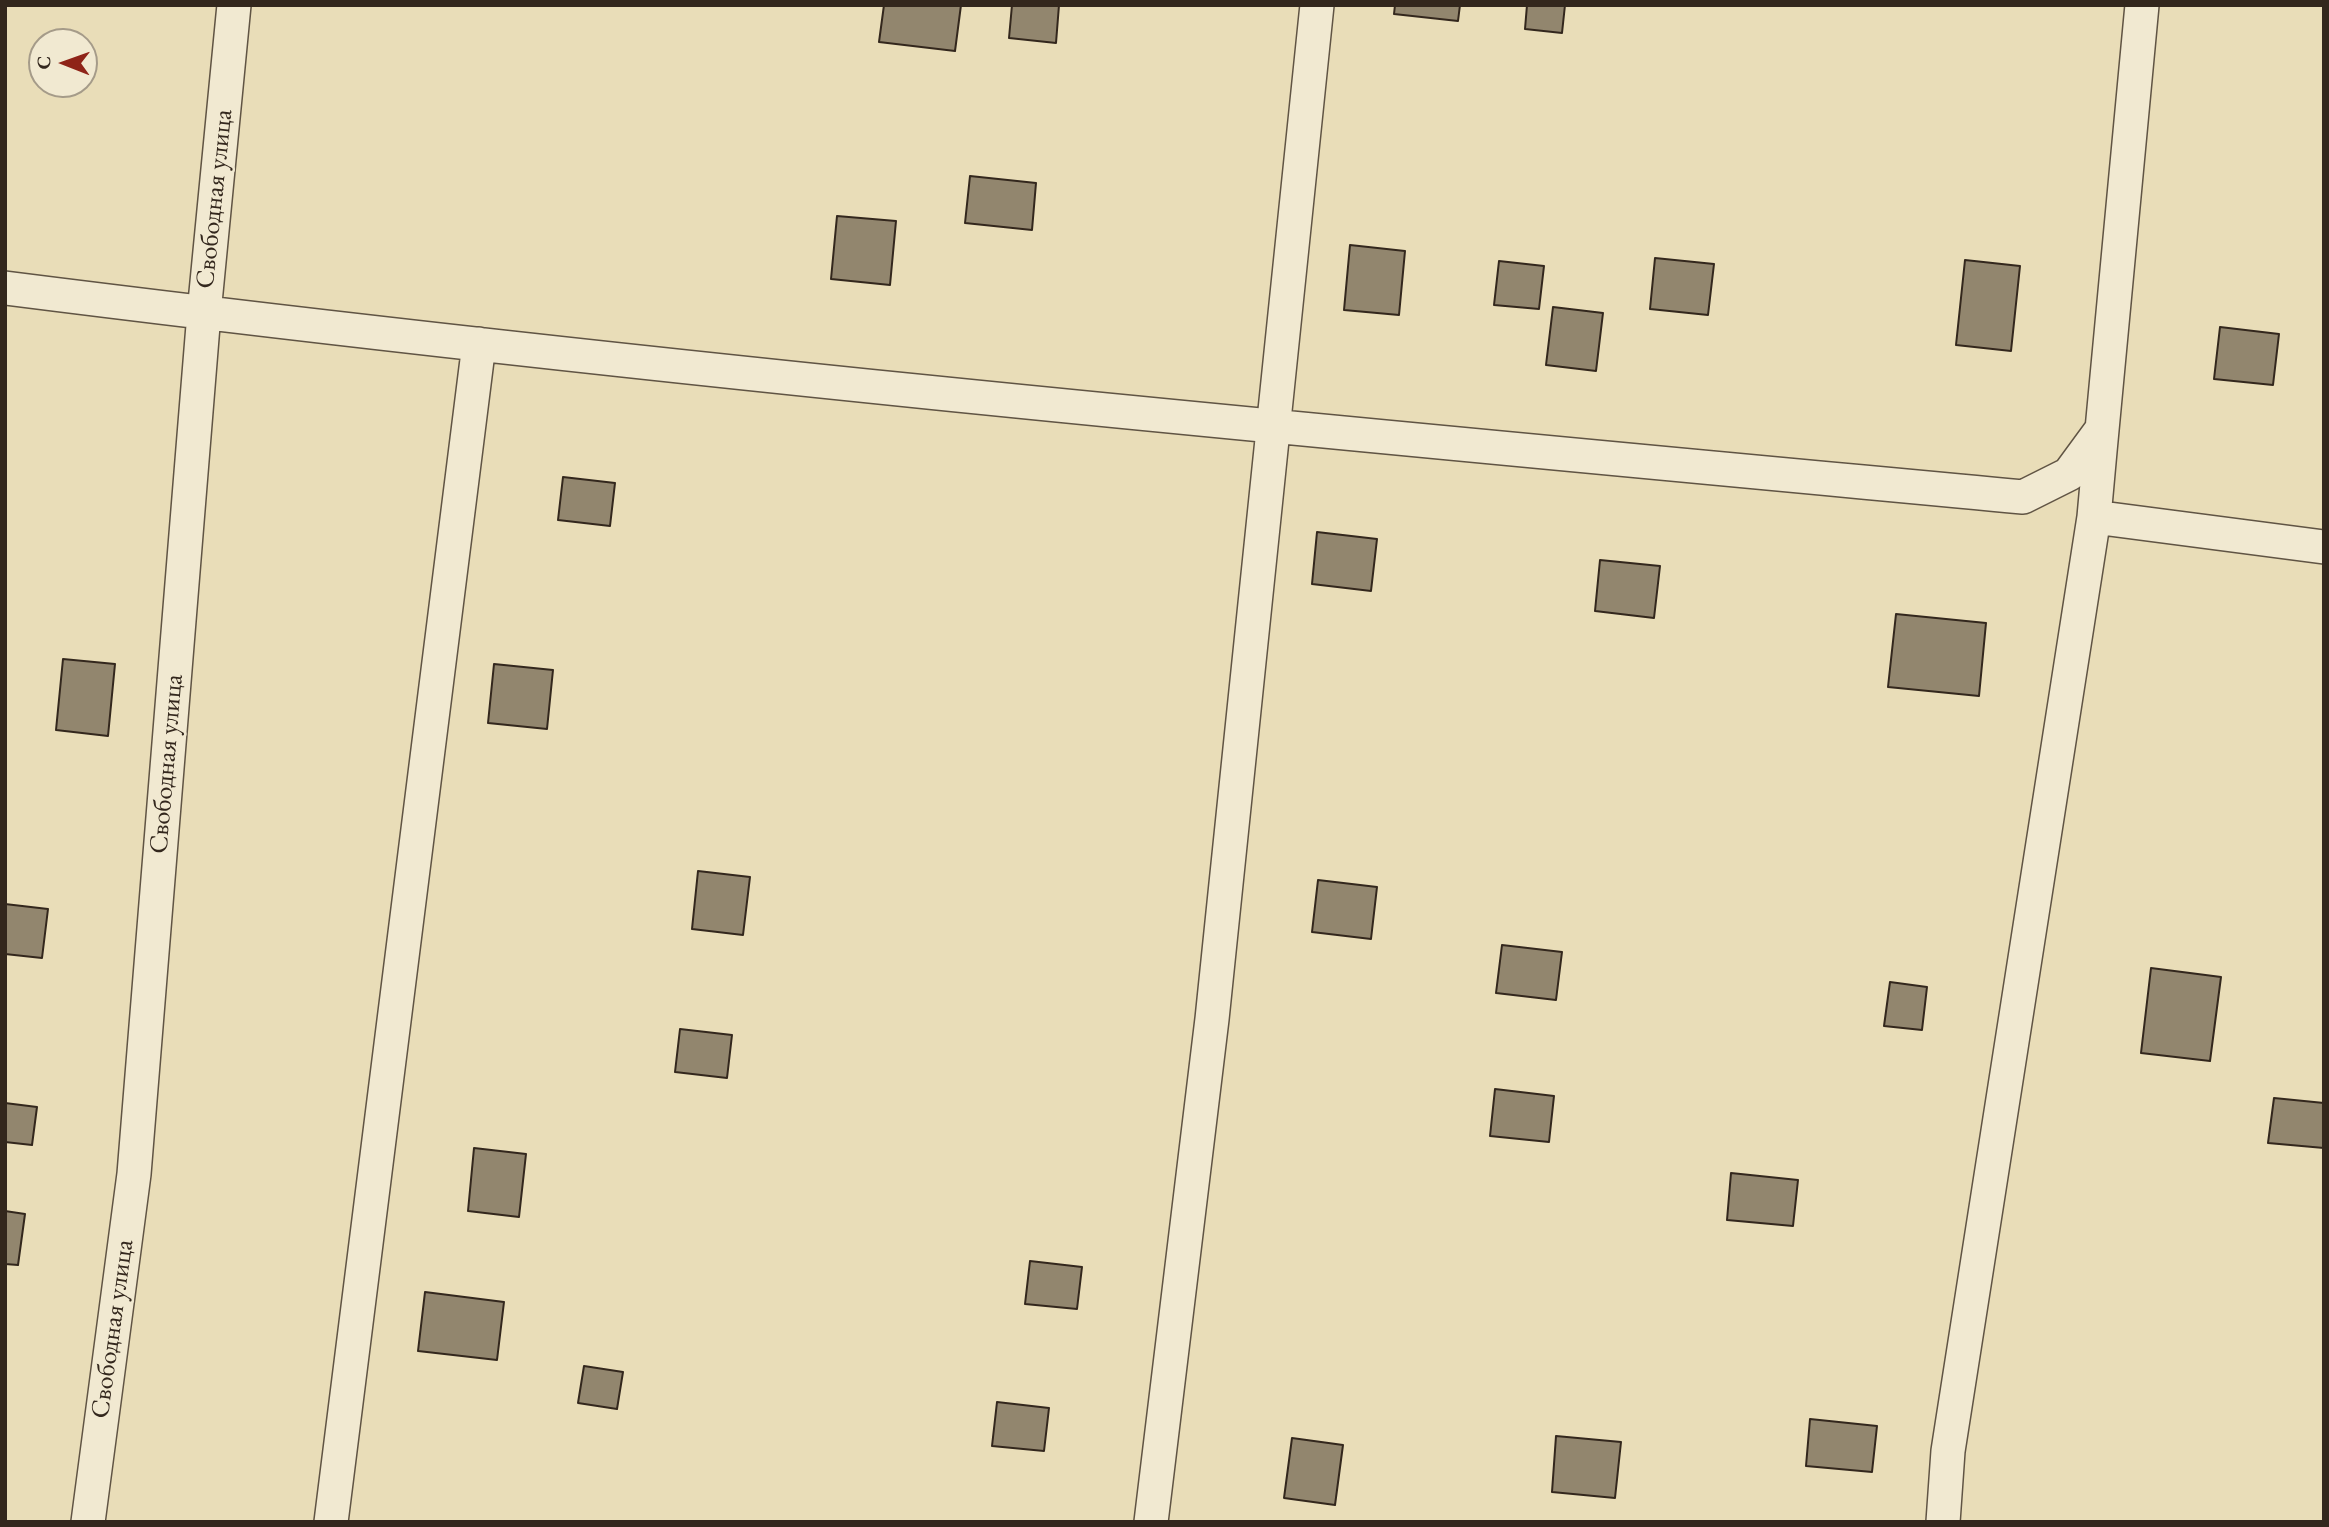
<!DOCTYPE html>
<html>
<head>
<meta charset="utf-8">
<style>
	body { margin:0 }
	#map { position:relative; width:2329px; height:1527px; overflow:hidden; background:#e9ddb8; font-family:"EB Garamond",serif }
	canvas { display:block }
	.frame { position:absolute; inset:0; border:7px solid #33271d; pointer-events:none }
	.north { position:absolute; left:28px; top:28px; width:70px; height:70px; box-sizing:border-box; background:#f1e9d1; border:2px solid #a59b89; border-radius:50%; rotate:271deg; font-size:19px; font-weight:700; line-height:28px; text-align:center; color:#33271d }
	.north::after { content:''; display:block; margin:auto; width:24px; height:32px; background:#8f2418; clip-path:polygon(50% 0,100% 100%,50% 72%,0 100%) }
</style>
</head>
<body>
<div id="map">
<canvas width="2329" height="1527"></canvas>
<div class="frame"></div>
<div class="north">С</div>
</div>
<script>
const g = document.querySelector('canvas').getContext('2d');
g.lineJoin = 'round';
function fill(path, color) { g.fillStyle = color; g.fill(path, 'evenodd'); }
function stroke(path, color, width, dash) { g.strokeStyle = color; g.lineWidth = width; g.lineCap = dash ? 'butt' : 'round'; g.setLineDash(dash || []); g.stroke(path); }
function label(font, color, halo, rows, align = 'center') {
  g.font = font + ' "EB Garamond",serif'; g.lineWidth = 5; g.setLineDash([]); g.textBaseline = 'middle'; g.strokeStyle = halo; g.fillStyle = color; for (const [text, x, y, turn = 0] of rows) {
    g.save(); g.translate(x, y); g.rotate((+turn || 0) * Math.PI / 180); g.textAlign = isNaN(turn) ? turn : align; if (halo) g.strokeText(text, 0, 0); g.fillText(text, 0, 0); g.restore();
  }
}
const building = new Path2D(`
	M884 5H961L955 51 879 42Z
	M1012 5H1059L1056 43 1009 38Z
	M1395 5H1460L1458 21 1394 14Z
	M1527 5H1565L1562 33 1525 29Z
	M970 176 1036 183 1032 230 965 223Z
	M837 216 896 221 890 285 831 279Z
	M1350 245 1405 251 1399 315 1344 310Z
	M1655 258 1714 264 1708 315 1650 309Z
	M1965 260 2020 266 2011 351 1956 345Z
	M1499 261 1544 266 1539 309 1494 305Z
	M1553 307 1603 313 1596 371 1546 365Z
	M2220 327 2279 334 2273 385 2214 379Z
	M563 477 615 483 610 526 558 520Z
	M1317 532 1377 539 1371 591 1312 584Z
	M1600 560 1660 566 1654 618 1595 611Z
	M1896 614 1986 623 1979 696 1888 687Z
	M63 659 115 664 108 736 56 730Z
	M494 664 553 670 547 729 488 723Z
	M698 871 750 877 743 935 692 929Z
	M1318 880 1377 887 1371 939 1312 932Z
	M5 904 48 909 42 958 5 954Z
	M1502 945 1562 952 1556 1000 1496 993Z
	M2151 968 2221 977 2210 1061 2141 1053Z
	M1890 982 1927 987 1922 1030 1884 1026Z
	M680 1029 732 1035 727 1078 675 1072Z
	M1495 1089 1554 1096 1549 1142 1490 1136Z
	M2274 1098 2324 1103V1148L2268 1143Z
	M5 1103 37 1107 32 1145 5 1142Z
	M474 1148 526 1154 519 1217 468 1211Z
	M1731 1173 1798 1180 1793 1226 1727 1220Z
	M5 1211 25 1214 18 1265 5 1264Z
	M1030 1261 1082 1267 1077 1309 1025 1304Z
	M425 1292 504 1302 497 1360 418 1351Z
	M584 1366 623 1372 617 1409 578 1403Z
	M997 1402 1049 1408 1044 1451 992 1446Z
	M1810 1419 1877 1426 1872 1472 1806 1466Z
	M1556 1436 1621 1442 1615 1498 1552 1492Z
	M1292 1438 1343 1445 1335 1505 1284 1498Z`);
fill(building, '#92866e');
stroke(building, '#33271d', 2);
const street = new Path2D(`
	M5 288C676 373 1350 434 2023 497L2069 474 2102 429 2094 517 1948 1451 1943 1522
	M2100 451 2142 5
	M2094 517 2324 547
	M88 1522 134 1174 204 313 234 5
	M331 1522 479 344
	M1151 1522 1212 1019 1317 5`);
stroke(street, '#605444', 36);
stroke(street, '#f1e9d1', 33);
label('26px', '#33271d', '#f1e9d1', [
	["Свободная улица",215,199,-84],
	["Свободная улица",167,764,-85],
	["Свободная улица",113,1329,-82]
]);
</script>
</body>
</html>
